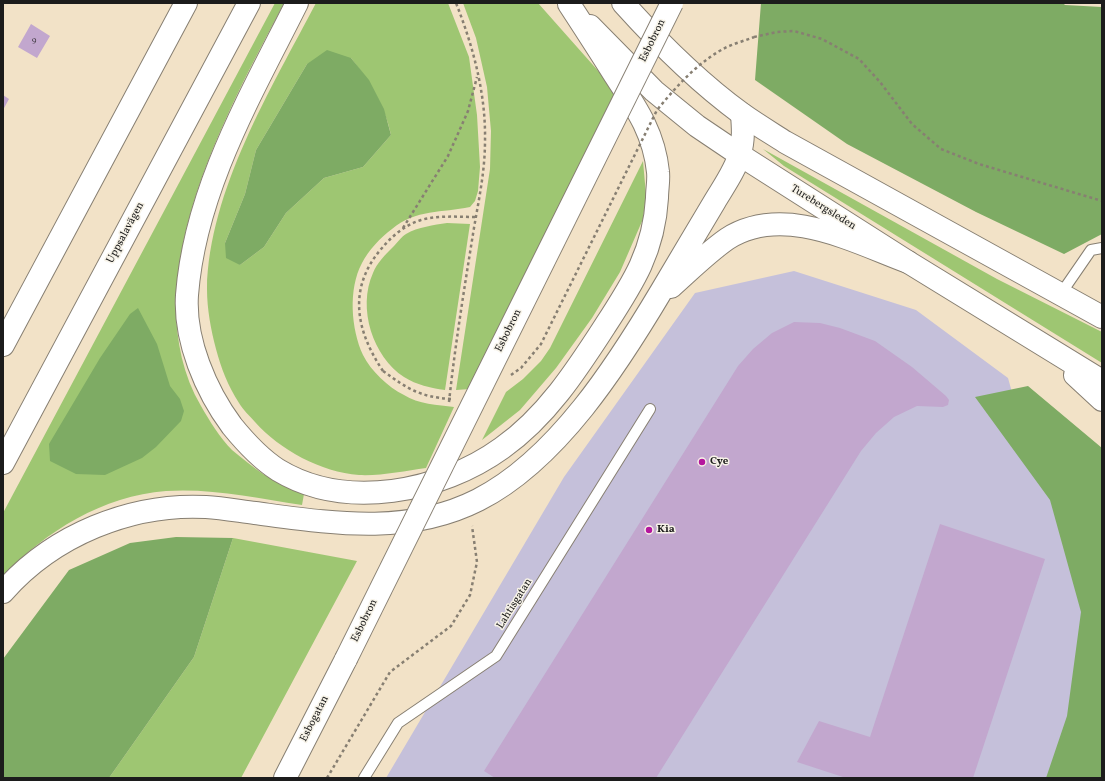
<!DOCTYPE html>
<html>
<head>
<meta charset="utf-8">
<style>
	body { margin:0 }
	#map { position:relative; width:1105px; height:781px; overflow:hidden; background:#f2e2c7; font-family:Vollkorn,serif }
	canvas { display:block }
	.frame { position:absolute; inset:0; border:4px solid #1c1c1c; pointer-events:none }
</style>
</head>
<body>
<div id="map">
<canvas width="1105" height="781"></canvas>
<div class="frame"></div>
</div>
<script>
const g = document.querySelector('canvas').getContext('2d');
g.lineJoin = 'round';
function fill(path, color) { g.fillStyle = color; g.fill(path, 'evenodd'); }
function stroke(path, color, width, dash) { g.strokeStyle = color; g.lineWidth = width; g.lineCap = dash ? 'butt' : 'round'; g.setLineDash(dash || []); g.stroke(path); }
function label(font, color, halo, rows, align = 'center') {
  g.font = font + ' Vollkorn,serif'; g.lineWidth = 3; g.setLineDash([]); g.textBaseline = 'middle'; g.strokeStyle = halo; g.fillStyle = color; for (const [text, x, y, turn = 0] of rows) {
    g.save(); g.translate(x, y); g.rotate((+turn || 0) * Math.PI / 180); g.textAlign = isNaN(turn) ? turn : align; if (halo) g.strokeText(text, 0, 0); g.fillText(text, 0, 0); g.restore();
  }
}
fill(new Path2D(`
	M794 271 916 310 1008 378 1022 428 1091 563 1096 639 1049 778H386L564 477 695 293Z`), '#c5c0da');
fill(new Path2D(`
	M275 3H284C226 114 131 283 201 406 209 420 220 438 232 450 242 458 253 467 263 474 276 482 291 488 304 494L302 505C257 498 211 488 166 491 103 496 46 531 3 576V513Z
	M316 3H448L469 57 477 115 480 167 478 191 475 201 470 207C442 213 416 209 392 229 381 237 368 251 362 263 348 289 351 329 363 355 371 371 388 387 404 395 418 404 438 405 454 407L426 468C405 471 381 476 359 475 321 472 280 450 255 422 250 416 243 410 239 403 228 386 221 368 216 349 211 330 207 309 207 289 209 190 271 89 316 3ZM351 58C369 81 385 105 391 135L363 167 324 178 286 213 264 247 240 265 225 243 245 194 256 150 307 64Z
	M463 3H538L616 91 470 389 456 390 490 169 491 131 487 87 476 38Z
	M763 149 997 279 1102 332V363L784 166Z
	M643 161 646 195 643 219 620 272 592 318 556 368 520 410 482 440 506 392 523 379 541 361 550 348Z
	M447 223 470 224 445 390C430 388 417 385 404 377 373 357 357 308 373 273 377 263 385 255 393 247 397 243 401 237 406 234 418 227 434 225 447 223Z
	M233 538 357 561 241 778H109L194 657Z`), '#9ec672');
fill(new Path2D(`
	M761 3H1063L1065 5 1102 7V234L1064 254 976 212 847 144 755 80Z
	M327 50 351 58 369 80 384 109 391 135 363 167 324 178 286 213 264 247 240 265 226 258 225 243 245 194 256 150 307 64Z
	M138 308 157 344 170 386 180 399 184 411 181 421 156 447 142 458 105 475 76 474 50 461 49 444 100 358 130 314Z
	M1028 386 1102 448V778H1046L1067 716 1081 612 1050 500 975 397Z
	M176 537 233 538 194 657 109 778H3V659L69 570 130 543Z`), '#7eab64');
fill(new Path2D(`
	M31 24 50 36 37 58 18 47Z
	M3 95 9 99 3 110Z
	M794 322 820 323 840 328 875 341 912 367 946 396 949 400 948 405 943 407 917 406 894 417 876 433 861 451 656 778H495L484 771 738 366 753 349 772 333Z
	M940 524 1045 559 973 778H846L797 762 819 721 870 737Z`), '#c2a7ce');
const service = new Path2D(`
	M1060 295 1091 250 1102 248
	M364 778 398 723 496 656 650 409`);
const tertiary = new Path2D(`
	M285 778 346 659`);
const secondary = new Path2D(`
	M623 3C659 43 698 82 742 114 756 124 771 133 785 142L1102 317
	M590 26 654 91 697 126 740 155 908 262 1102 381
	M1075 375 1102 400`);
const motorway = new Path2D(`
	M297 3C251 95 195 190 187 295 184 340 206 391 232 426 245 442 261 459 278 470 346 511 441 492 502 448 546 417 576 371 605 326 633 283 654 251 657 198 657 189 659 180 658 172 654 132 635 106 614 74 599 50 584 27 569 4
	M671 287C689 271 707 253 727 239 783 203 854 242 908 262
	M3 345 186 3
	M3 463 249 3
	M3 592C53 535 131 503 206 507 222 508 239 511 255 513 331 523 407 536 478 500 557 460 618 364 662 290 680 260 697 231 715 201 724 186 736 169 740 153 744 140 743 127 742 114`);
stroke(service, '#877f72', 12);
stroke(tertiary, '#877f72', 24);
stroke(secondary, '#877f72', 24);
stroke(motorway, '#877f72', 24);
stroke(new Path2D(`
	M754 37 777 32 794 31 822 39 859 59 880 82 912 124 941 149 979 164 1102 201
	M403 228 448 156 468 111 477 77
	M383 371C356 331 347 288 382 248 392 236 405 225 421 220 439 215 457 217 476 217
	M449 402C455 346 464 290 473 234 478 203 485 173 485 141 486 94 473 46 456 3
	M327 778 390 672 451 626 470 595 477 562 472 526`), '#877f72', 2.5, [3, 3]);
stroke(service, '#fff', 10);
stroke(tertiary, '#fff', 22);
stroke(secondary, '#fff', 22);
stroke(motorway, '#fff', 22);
const tertiaryBridge = new Path2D(`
	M346 659 672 3`);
stroke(tertiaryBridge, '#877f72', 24, []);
stroke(new Path2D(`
	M383 371C408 389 420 397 451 399
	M511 375 521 368 541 344 657 110C676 87 696 64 723 49 732 44 744 41 754 37`), '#877f72', 2.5, [3, 3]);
stroke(tertiaryBridge, '#fff', 22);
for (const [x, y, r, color] of [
	[702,462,4,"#b5179e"],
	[649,530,4,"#b5179e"]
]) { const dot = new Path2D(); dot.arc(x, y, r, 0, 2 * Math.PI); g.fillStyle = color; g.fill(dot); stroke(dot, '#f7f3e8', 1.5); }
label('9px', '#463f48', null, [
	["9",34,41]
]);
label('11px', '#1c1c1c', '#f7f3e8', [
	["Esbobron",653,41,-64],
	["Turebergsleden",823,208,32],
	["Uppsalavägen",126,233,-62],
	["Esbobron",509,331,-64],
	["Lahtisgatan",515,604,-58],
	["Esbobron",365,621,-64],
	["Esbogatan",315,719,-63]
]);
label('bold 11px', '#1c1c1c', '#f7f3e8', [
	["Cye",710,462],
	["Kia",657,530]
], 'left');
</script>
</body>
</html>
